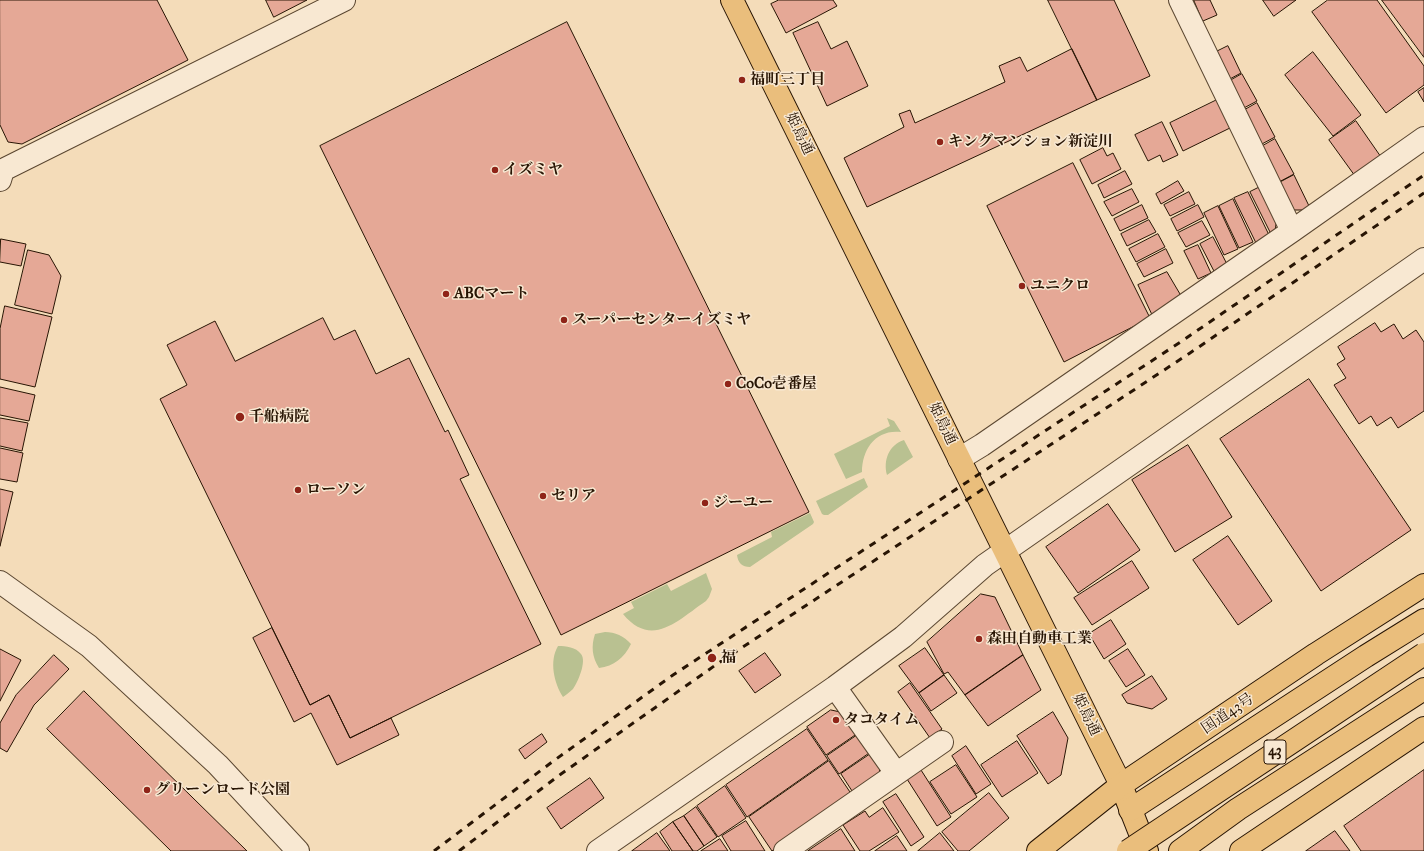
<!DOCTYPE html>
<html>
<head>
<meta charset="utf-8">
<style>
	body { margin:0 }
	canvas { display:block; background:#f4dcb9 }
</style>
</head>
<body>
<canvas width="1424" height="851"></canvas>
<script>
const g = document.querySelector('canvas').getContext('2d');
g.lineJoin = 'round';
function fill(path, color) { g.fillStyle = color; g.fill(path, 'evenodd'); }
function stroke(path, color, width, dash) { g.strokeStyle = color; g.lineWidth = width; g.lineCap = dash ? 'butt' : 'round'; g.setLineDash(dash || []); g.stroke(path); }
function label(font, color, halo, rows, align = 'center') {
  g.font = font + ' "IM FELL Great Primer","Noto Serif JP",serif'; g.lineWidth = 3; g.setLineDash([]); g.textBaseline = 'middle'; g.strokeStyle = halo; g.fillStyle = color; for (const [text, x, y, turn = 0] of rows) {
    g.save(); g.translate(x, y); g.rotate((+turn || 0) * Math.PI / 180); g.textAlign = isNaN(turn) ? turn : align; if (halo) g.strokeText(text, 0, 0); g.fillText(text, 0, 0); g.restore();
  }
}
fill(new Path2D(`
	M887 418 894 421 901 432C876 429 862 449 862 472L846 479 834 454 890 426Z
	M904 440 913 457 887 475C883 460 889 445 904 440Z
	M864 478 868 487 828 515H824L822 514 816 501Z
	M810 513 814 522 813 524 750 567C742 567 738 563 737 555L772 537 771 532Z
	M706 573 712 589 709 597 706 601C678 620 652 649 623 614L634 608 631 602 667 584 671 591Z
	M605 632C615 632 624 636 631 644 624 658 614 666 599 668 592 657 591 646 595 634Z
	M558 646C566 646 576 647 581 654 587 661 578 682 573 689 570 692 567 694 563 697 554 683 549 661 558 646Z`), '#b9c191');
const building = new Path2D(`
	M0 0H157L188 60 22 144 8 142 0 125Z
	M266 0H307L274 17Z
	M779 0H833L837 6 786 33 771 4Z
	M1048 0H1114L1150 76 1097 100Z
	M1194 0H1210L1217 15 1203 21Z
	M1263 0H1296L1274 16Z
	M1328 0H1377L1424 66V85L1386 113 1312 12Z
	M1382 0H1424V57Z
	M567 22 809 512 561 635 320 146Z
	M818 22 831 49 847 41 868 86 827 106 793 33Z
	M1228 46 1241 73 1228 80 1214 53Z
	M1072 49 1097 100 867 207 844 158 904 127 899 114 910 110 915 123 1005 82 999 66 1020 57 1027 71Z
	M1313 52 1361 115 1333 136 1285 75Z
	M1242 74 1257 101 1242 109 1228 82Z
	M1424 88V102L1418 92Z
	M1219 99 1232 127 1183 151 1170 123Z
	M1257 103 1275 137 1260 145 1243 111Z
	M1356 121 1381 157 1355 176 1329 140Z
	M1162 122 1178 155 1163 162 1160 155 1148 161 1135 135Z
	M1275 139 1294 174 1279 182 1261 147Z
	M1103 148 1107 156 1113 153 1121 169 1092 184 1080 160Z
	M1073 163 1150 318 1064 362 987 206Z
	M1125 171 1132 184 1104 198 1098 185Z
	M1294 175 1310 208 1306 210H1293L1279 183Z
	M1178 181 1184 191 1161 204 1156 194Z
	M1262 186 1277 216 1275 232 1271 234 1250 192Z
	M1132 189 1139 202 1112 216 1104 202Z
	M1189 192 1195 204 1170 216 1164 205Z
	M1248 192 1270 237 1256 243 1234 198Z
	M1233 199 1253 242 1239 248 1219 206Z
	M1142 205 1148 218 1120 231 1114 219Z
	M1198 205 1204 217 1177 231 1171 219Z
	M1218 206 1238 249 1224 255 1204 213Z
	M1149 220 1156 232 1127 246 1121 234Z
	M1202 221 1210 235 1186 247 1178 233Z
	M1158 234 1165 247 1136 262 1129 249Z
	M1213 237 1229 268 1216 275 1200 244Z
	M1 239 26 244 21 266 0 262Z
	M1198 245 1211 273 1198 279 1184 251Z
	M1166 249 1173 263 1144 277 1137 264Z
	M28 250 49 255 61 276 52 314 15 305Z
	M1167 272 1180 294 1176 306 1154 319 1138 285Z
	M5 306 52 317 35 387 0 379V329Z
	M323 318 334 340 355 330 376 374 409 358 445 432 448 430 469 475 460 479 541 644 350 738 329 695 310 705 160 399 187 385 167 345 215 321 235 361Z
	M1375 323 1381 332 1394 324 1403 339 1416 330 1424 342V411L1398 428 1391 417 1377 426 1371 416 1359 424 1334 385 1346 378 1337 364 1345 359 1338 347Z
	M1309 379 1411 530 1321 591 1220 439Z
	M0 387 35 395 29 421 0 415Z
	M0 418 28 423 22 451 0 446Z
	M1188 445 1232 517 1175 552 1132 480Z
	M0 448 23 453 17 482 0 479Z
	M0 489 13 492 0 546Z
	M1108 504 1140 550 1078 593 1046 547Z
	M1228 536 1272 601 1238 625 1193 560Z
	M1132 561 1149 588 1092 625 1074 598Z
	M981 594 995 597 1023 655 965 695 948 672 944 674 927 642Z
	M1111 620 1126 644 1104 659 1089 634Z
	M272 628 310 705 329 695 350 738 391 718 399 735 337 765 311 713 294 722 253 638Z
	M925 648 944 675 919 693 899 666Z
	M0 649 21 660 0 701Z
	M1128 649 1145 675 1126 687 1109 661Z
	M765 653 781 675 755 693 739 671Z
	M54 655 69 669 34 705 7 752 0 748V723L16 695Z
	M1023 655 1041 690 988 726 965 695Z
	M944 675 957 693 931 711 919 693Z
	M1152 676 1167 699 1152 709 1127 703 1122 695Z
	M910 683 942 729 930 738 898 692Z
	M84 691 247 851H171L47 729Z
	M831 710 845 713 858 733 826 755 807 727Z
	M1053 712 1068 738 1061 775 1048 784 1017 736Z
	M807 729 828 760 747 817 726 785Z
	M542 734 547 742 525 759 519 750Z
	M859 734 872 751 839 774 827 756Z
	M1017 741 1038 773 1002 797 981 765Z
	M966 746 991 784 976 794 952 756Z
	M872 753 880 766 879 776 854 794 841 774Z
	M829 761 852 795 772 851 749 817Z
	M956 765 977 797 951 814 930 782Z
	M921 770 951 817 937 826 907 779Z
	M1424 770V851H1361L1344 826Z
	M590 778 604 798 561 829 547 808Z
	M725 786 746 818 718 837 697 806Z
	M989 793 1009 818 969 851H958L942 832Z
	M896 794 924 837 911 846 883 802Z
	M696 807 717 837 704 846 684 816Z
	M883 808 899 832 869 851H860L843 825 865 811 869 817Z
	M684 816 704 846 697 851H693L673 822Z
	M746 821 765 851H731L722 836Z
	M673 822 693 851H672L660 832Z
	M841 829 855 851H808Z
	M1335 831 1350 851H1306Z
	M657 833 670 851H632Z
	M940 833 954 851H918Z
	M897 836 907 851H875Z
	M720 839 728 851H701Z`);
fill(building, '#e5a896');
stroke(building, '#281504', 1);
const minor = new Path2D(`
	M1180 0 1292 231
	M0 180 3 170 344 0
	M959 459 982 445 1292 231 1424 138
	M0 582 89 646 218 765 298 851
	M835 687 896 773
	M598 851 835 687 903 637 985 565 1424 259
	M785 851 942 742`);
const major = new Path2D(`
	M732 0 1099 741 1121 785 1147 851`);
const highway = new Path2D(`
	M1130 810 1366 656 1424 620
	M1038 851 1121 785 1316 654 1424 585
	M1180 851 1238 809 1424 689
	M1241 851 1424 728`);
stroke(minor, '#5b4731', 24);
stroke(major, '#281504', 24);
stroke(highway, '#281504', 24);
stroke(minor, '#f8e8d2', 22);
stroke(major, '#eabe7c', 22);
stroke(highway, '#eabe7c', 22);
stroke(new Path2D(`
	M434 851 552 762 673 675 1182 341 1424 175
	M459 851 561 774 717 664 1190 353 1424 193`), '#281504', 3, [7, 7]);
const highwayBridge = new Path2D(`
	M1128 851 1424 654`);
stroke(highwayBridge, '#281504', 24, []);
stroke(highwayBridge, '#eabe7c', 22);
for (const [x, y, r, color] of [
	[742,80,4,"#8f2418"],
	[940,142,4,"#8f2418"],
	[495,170,4,"#8f2418"],
	[1022,286,4,"#8f2418"],
	[446,294,4,"#8f2418"],
	[564,320,4,"#8f2418"],
	[728,384,4,"#8f2418"],
	[240,417,5,"#8f2418"],
	[298,490,4,"#8f2418"],
	[543,496,4,"#8f2418"],
	[705,503,4,"#8f2418"],
	[979,639,4,"#8f2418"],
	[712,658,5,"#8f2418"],
	[836,720,4,"#8f2418"],
	[147,790,4,"#8f2418"]
]) { const dot = new Path2D(); dot.arc(x, y, r, 0, 2 * Math.PI); g.fillStyle = color; g.fill(dot); stroke(dot, '#f8e8d2', 1.5); }
for (const [x, y, w] of [
	[1275,752,22]
]) { const box = new Path2D(); box.roundRect(x - w / 2, y - 12, w, 24, 3); g.fillStyle = '#f8e8d2'; g.fill(box); stroke(box, '#281504', 1); }
label('bold 14px', '#281504', null, [
	["43",1275,752]
]);
label('bold 15px', '#281504', '#f8e8d2', [
	["福町三丁目",750,80],
	["キングマンション新淀川",948,142],
	["イズミヤ",503,170],
	["ユニクロ",1030,286],
	["ABCマート",454,294],
	["スーパーセンターイズミヤ",572,320],
	["CoCo壱番屋",736,384],
	["千船病院",249,417],
	["ローソン",306,490],
	["セリア",551,496],
	["ジーユー",713,503],
	["森田自動車工業",987,639],
	["福",721,658],
	["タコタイム",844,720],
	["グリーンロード公園",155,790]
], 'left');
label('15px', '#281504', '#f8e8d2', [
	["姫島通",799,134,64],
	["姫島通",942,424,64],
	["国道43号",1228,714,-34],
	["姫島通",1086,715,64]
]);
</script>
</body>
</html>
